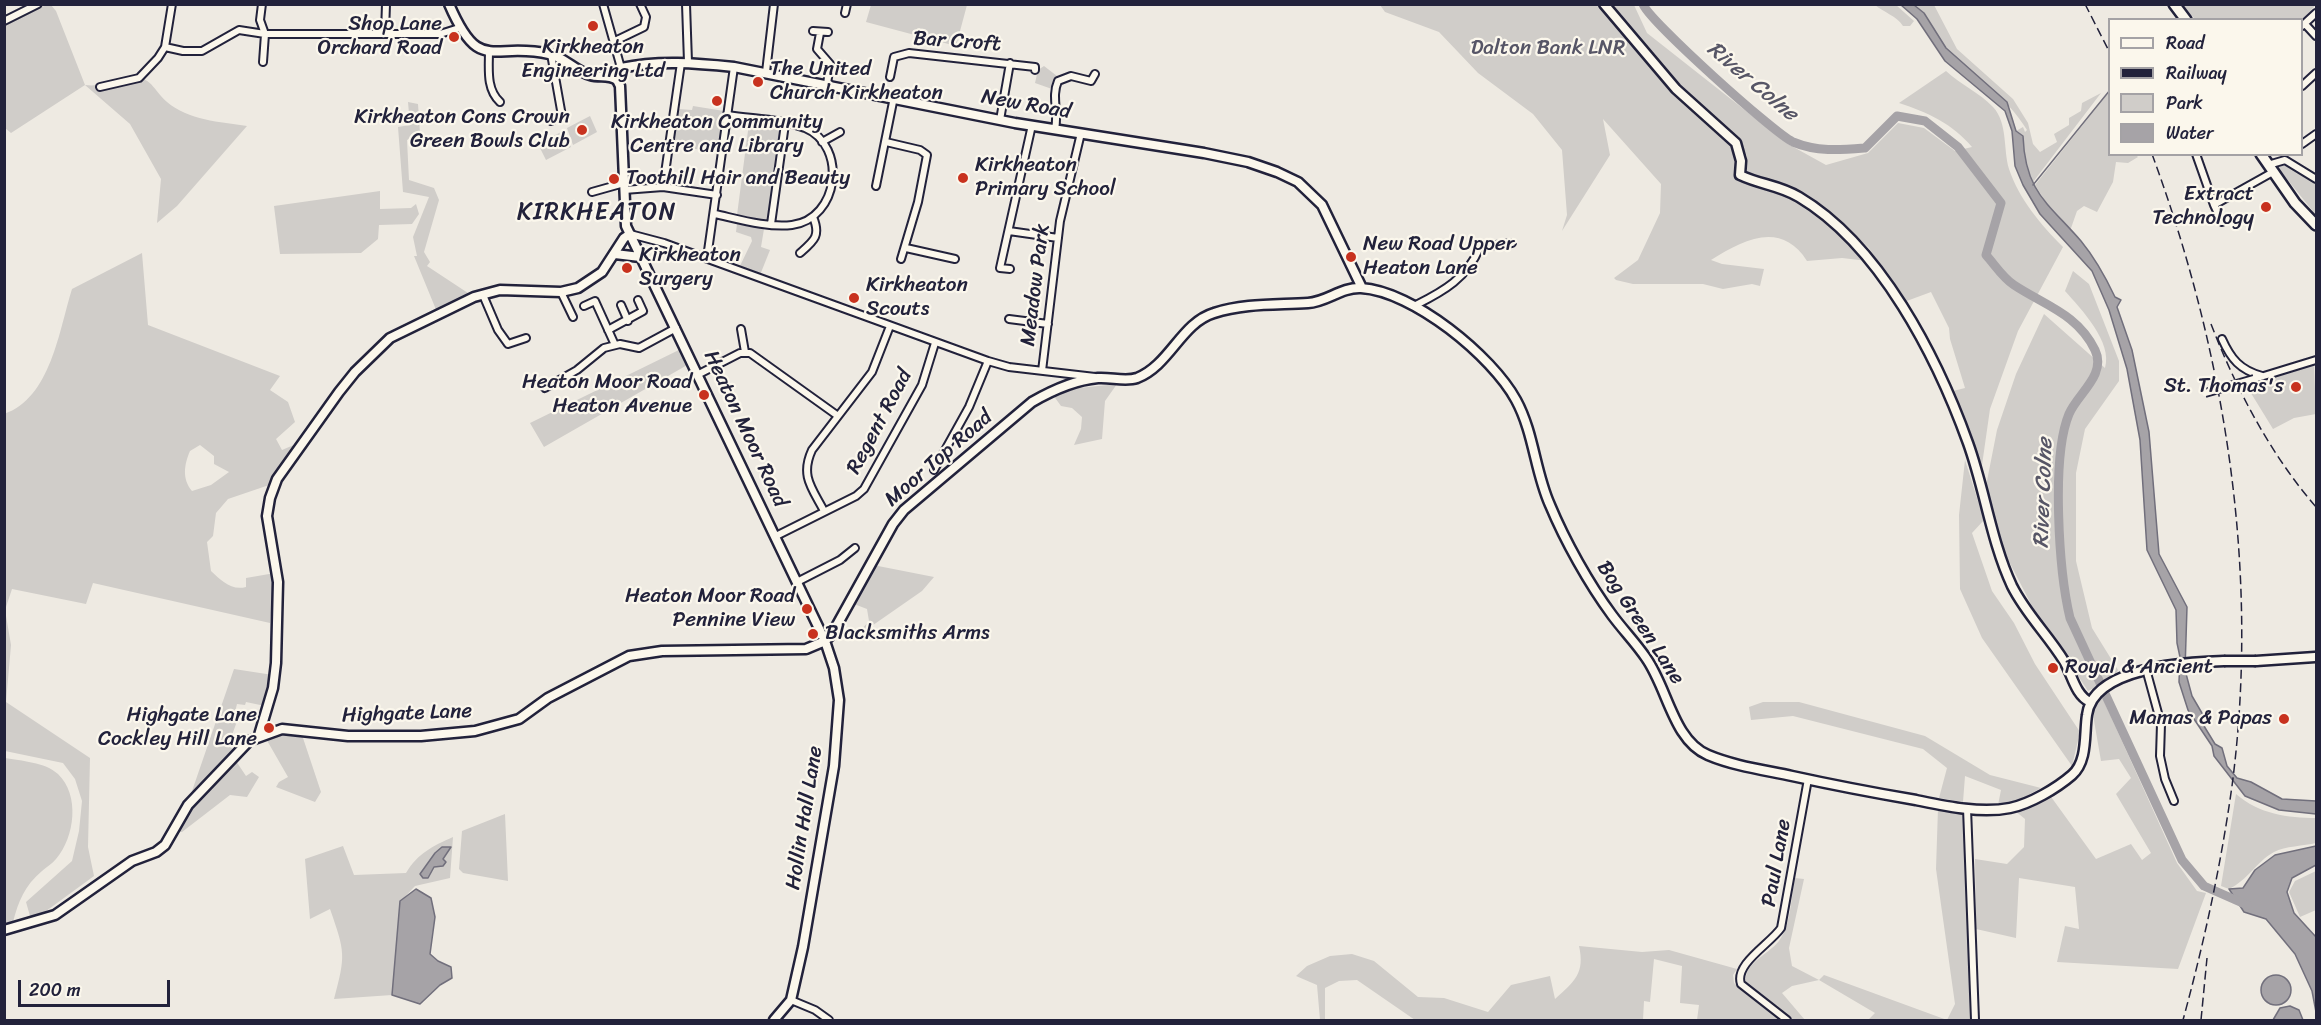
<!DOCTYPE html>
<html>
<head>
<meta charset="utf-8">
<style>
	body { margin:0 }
	#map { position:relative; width:2321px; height:1025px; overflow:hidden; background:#eeeae2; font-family:Sriracha,sans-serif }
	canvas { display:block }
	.frame { position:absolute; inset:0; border:6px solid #22223b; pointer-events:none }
	.legend { position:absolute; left:2108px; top:18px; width:195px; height:138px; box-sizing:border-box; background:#fbf7ec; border:2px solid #a4a2a5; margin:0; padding:8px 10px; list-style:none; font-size:18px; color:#22223b }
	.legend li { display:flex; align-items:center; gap:12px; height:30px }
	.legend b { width:30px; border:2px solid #a4a2a5 }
	.scale { position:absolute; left:18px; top:980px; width:152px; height:27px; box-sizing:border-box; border:3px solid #22223b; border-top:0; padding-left:8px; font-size:18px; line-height:21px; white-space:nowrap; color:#22223b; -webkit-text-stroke:4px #fbf7ec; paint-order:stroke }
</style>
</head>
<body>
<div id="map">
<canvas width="2321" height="1025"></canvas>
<div class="frame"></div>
<ul class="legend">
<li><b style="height:8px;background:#fbf7ec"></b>Road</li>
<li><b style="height:8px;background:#22223b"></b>Railway</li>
<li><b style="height:16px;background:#d0cdc9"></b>Park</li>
<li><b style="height:16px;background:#a6a3a7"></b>Water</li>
</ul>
<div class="scale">200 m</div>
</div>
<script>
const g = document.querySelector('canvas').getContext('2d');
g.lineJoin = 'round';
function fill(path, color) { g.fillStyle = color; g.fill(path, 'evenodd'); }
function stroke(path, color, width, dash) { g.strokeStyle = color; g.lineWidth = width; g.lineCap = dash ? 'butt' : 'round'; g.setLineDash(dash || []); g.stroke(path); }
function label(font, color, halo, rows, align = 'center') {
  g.font = font + ' Sriracha,sans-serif'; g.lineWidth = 4.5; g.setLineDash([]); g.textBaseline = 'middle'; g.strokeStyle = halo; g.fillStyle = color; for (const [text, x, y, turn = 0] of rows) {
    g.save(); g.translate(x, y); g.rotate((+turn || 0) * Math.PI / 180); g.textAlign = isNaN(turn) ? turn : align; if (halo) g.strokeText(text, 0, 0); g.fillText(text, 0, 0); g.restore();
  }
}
fill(new Path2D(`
	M2316 4 2302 22V20L2195 19 2181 5Z
	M46 5H51L56 11 85 85C106 88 120 75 135 77 152 78 155 92 167 102 188 120 220 122 247 126L177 206 157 223 161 179 130 124 85 85 11 133 5 128 4 26Z
	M871 5V4L967 5 956 46 866 22Z
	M1380 5H1634L1647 33 1788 144 1826 165 1868 153 1898 123 1924 128 1955 151 1972 147C1953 124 1927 112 1899 103L1946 71C1960 84 1980 93 1993 107 2008 123 2003 149 2009 169 2019 199 2041 225 2063 247L2018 331 1990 409 1981 472 1949 392 1965 388 1950 339 1949 328 1931 292 1904 302 1869 248 1804 193 1747 172V156L1738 138 1676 82 1641 40 1635 47 1673 92 1732 145 1736 176C1750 185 1765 185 1780 192 1812 207 1841 238 1868 261L1842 258 1807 261C1781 220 1743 240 1711 260L1722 264 1764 269 1760 286 1752 284 1723 289 1703 284H1633L1616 280 1614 278 1638 260 1660 213 1661 184 1603 119 1610 155 1562 231 1567 215 1562 150 1533 114 1478 73 1439 32 1385 12Z
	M1875 5H1896L1914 21 1910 26H1903C1897 16 1883 12 1875 5Z
	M1914 5H1934L1957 49 2013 99 2028 123 2033 144 2040 152 2057 142 2054 134 2069 125V118L2081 111 2082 103 2101 93 2033 182 2025 165 2023 136 2016 131 2023 127 2025 132 2027 130C2005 94 1976 79 1948 50 1935 36 1930 17 1914 5Z
	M1044 66 1057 76 1052 89 1035 83 1038 70Z
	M2109 92 2110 154 2136 155 2138 157 2128 163 2116 162 2113 182 2097 212 2084 206 2077 211 2070 231 2054 215 2035 185Z
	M408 102 418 104 420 133 407 140 409 180 434 188 439 200 424 252 430 262 427 266 471 295 437 312 414 256H417L413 237 429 197 403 192 398 127 410 125Z
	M693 106 724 111 718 152 673 146 678 109 692 110Z
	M590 116 597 132 573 145 567 128Z
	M749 123 780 128 782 132 769 219 765 220 737 215Z
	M563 131 571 147 546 160 538 144Z
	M2284 163 2316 182V215L2278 168Z
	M380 191V209L411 208 416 204 419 214 412 224 379 225 378 239 361 253 280 254 274 206Z
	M737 224 764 229 761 247 770 250 760 275 739 268 752 241 751 237 736 232Z
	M142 253 148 325 280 376 270 390 288 402 295 422 276 439 282 450 296 444 272 484 228 499 216 513 213 536 207 542 211 571C221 580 231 591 246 587V578L275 573 270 623 93 583 86 604 12 589 5 610 11 645 6 702 90 758 88 847 94 876 42 914 30 916 26 902 72 861 79 831 82 801 75 779 63 763 5 751 4 414C51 398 59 330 72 289ZM200 445 214 456V464L229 472 211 485 192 491C182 479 184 465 190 451Z
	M2073 271 2089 284 2119 361V381L2085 429 2076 473V561L2092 628 2118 670 2113 679 2088 691 2032 606 2000 544 1985 491 1997 430 2016 374 2044 314 2105 368C2113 342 2081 309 2065 291Z
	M683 348 689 364 544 447 530 423Z
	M2314 363 2316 414 2294 418 2273 429 2246 385Z
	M1117 384 1105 401 1102 439 1074 445 1081 429 1082 417 1072 408 1061 406 1053 395 1079 388Z
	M1965 460 1984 520 1972 533 1992 591 2014 623 2035 664 2080 732 2072 766 1982 638 1960 589 1959 515Z
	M873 565 934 577 922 591 853 639 869 621 867 609 854 604Z
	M234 669 273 675 265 706 246 702 245 705 237 704 235 712 240 713 228 746 236 751 191 794Z
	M2102 697 2177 863 2197 891 2206 893 2178 969 2057 962 2065 926 2079 929 2075 887 2019 878 2016 938 1976 929 1975 859 2007 864 2024 847 2025 819 2014 810 2049 794 2096 859 2131 844 2142 860 2151 853 2116 794 2131 778 2119 759 2101 761 2092 709Z
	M1763 702H1799L1925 736 1990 775 2041 788 2015 802 1998 805 2001 790 1965 776 1963 802 1939 798 1947 768 1923 749 1793 716 1751 720 1749 707Z
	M282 733 302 735 321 792 315 802 276 787 279 782 288 777 265 737Z
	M5 758C21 761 45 762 58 774 80 795 75 837 56 859 52 864 46 867 42 871 25 885 18 902 13 922L5 925Z
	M236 761 246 776 252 772 259 777 247 797 230 795 182 832H178L192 806Z
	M2236 794C2259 814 2288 818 2316 818V843C2304 846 2285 846 2274 852 2256 862 2248 880 2229 889L2221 886Z
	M1938 808 1963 812 1972 1020H1868L1875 1013 1819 980 1792 986 1782 993 1805 1020H1790L1746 983C1743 963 1768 955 1779 941 1791 925 1791 897 1795 878L1804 879 1789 948 1792 966 1819 980 1824 975 1947 1020 1955 1004 1936 869Z
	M505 814 508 881 463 873 459 869 462 831Z
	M453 837 450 878 415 886 400 902 392 995 334 999C346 955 345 952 330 909L310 919 305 859 343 846 354 875 406 873C418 853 433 846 453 837Z
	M2316 871V910L2300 917 2289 892 2295 881Z
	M1579 946 1642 952 1669 950 1737 969 1733 975 1734 983 1779 1020H1697L1699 1005 1680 1003 1682 966 1654 959 1650 1002 1644 1001 1643 1020H1415L1357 980 1339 981 1325 988V1020H1320L1317 985 1296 976 1307 966 1330 956 1352 954 1374 961 1418 997 1444 998 1488 1012 1511 985 1550 976 1555 999C1575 981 1585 973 1579 946Z`), '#d0cdc9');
const water = new Path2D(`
	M1901 5H1914L1924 13 1946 48 2007 102 2016 131 2023 136C2025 192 2048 203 2081 241 2095 258 2106 278 2115 297L2121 300 2117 307 2132 350 2149 432 2159 554 2187 607 2185 670 2192 696 2206 720 2204 726 2215 744 2222 748 2227 766 2237 778 2251 782 2282 799 2316 801V814L2279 810 2245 796 2214 756 2212 746 2188 710 2179 682 2180 657 2177 643 2176 610 2147 550 2140 440 2127 369 2109 310 2092 271 2040 214 2023 185 2015 166 2012 131 2005 111 1945 61 1917 19Z
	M2316 846V865L2292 878 2287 892 2294 913 2316 937V1012L2312 991 2295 954 2266 919 2244 912 2229 889 2243 888 2255 870 2275 855Z
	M442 847H451L443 859 446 862 443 866 434 867 428 878H423L420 874 435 853Z
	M416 889 431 898 435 917 430 954 438 961 451 967 452 978 440 985 420 1004 392 995 400 901Z
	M2261 990a15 15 0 1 1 30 0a15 15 0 1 1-30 0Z
	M2290 1006 2299 1010 2303 1020H2273L2280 1008Z`);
fill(water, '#a6a3a7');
stroke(water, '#716f7c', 1.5);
stroke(new Path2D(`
	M2033 185 2110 90`), '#716f7c', 1.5);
stroke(new Path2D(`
	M1643 4C1648 20 1775 134 1793 142 1817 152 1840 150 1865 148L1897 116 1925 121 1958 147 2001 203 1986 255C1995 265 2003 278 2014 285 2044 305 2078 314 2095 350 2107 375 2077 394 2069 414 2051 457 2059 572 2070 618L2182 860 2204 886 2247 905`), '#a6a3a7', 9);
const street = new Path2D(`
	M262 4 260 20 265 34 263 62
	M603 4 621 68
	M686 4 688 62
	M845 13 847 4
	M4 21 38 4
	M2305 24 2316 36
	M2302 26 2316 13
	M813 31 828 32
	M385 33 386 4
	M820 33 817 49 830 64 827 84
	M615 41 644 27 646 17 640 4
	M165 47 183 51H202L239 30 265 34H440L459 28
	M489 51C489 69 486 89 500 102
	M766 72 774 4
	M890 77 894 57 909 53 1035 67V70
	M2302 86 2316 73
	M100 87 139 78 158 58 165 47 172 4
	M1000 120 1010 63
	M551 121 562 116 551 54
	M1055 129C1059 112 1051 97 1058 81L1071 76 1091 81 1095 74
	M822 142 840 132
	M886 142 920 150 927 155 918 202 901 259
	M2302 144 2316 134
	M2196 154 2214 205 2273 172
	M2268 165 2285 160 2316 179
	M876 186 894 97
	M663 187 681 63
	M624 190 663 187 717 195
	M592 192 624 183
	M2214 205 2222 222
	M715 214C738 219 768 228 792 225 839 219 848 146 805 128 782 119 752 119 728 115
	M771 224 785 124
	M1009 231 1058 238
	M630 234 664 243 988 361 1009 367 1095 377
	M906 248 955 259
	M800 253C814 241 821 236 813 217
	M707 258 734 67
	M1010 269 1000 268 1032 125
	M561 292 573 317
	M483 295 498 330 508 344 526 338
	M621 305 628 321
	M1416 305C1444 291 1467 278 1480 247L1512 243
	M584 306 595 301 615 345
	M1009 319 1048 324
	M741 329 745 352
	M608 330 643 311 638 300
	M2222 339C2231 359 2240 370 2262 376
	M1042 371 1060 221 1081 133
	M699 374 740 353H750L838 416
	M2254 379 2316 360
	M542 384 545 388 577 370 604 348 620 344 639 348 676 328
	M934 470 969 407 988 361
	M824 511C812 488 800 476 812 450L872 372 890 326
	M776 536 856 496 864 489 922 385 935 343
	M797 582 840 560 855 548
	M2146 669 2161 724 2160 756 2165 779 2174 801
	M1967 808 1975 1020
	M791 1000 815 1010 829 1020
	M1787 1020 1741 984C1734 964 1770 944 1781 928L1808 779`);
const secondary = new Path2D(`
	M449 4C480 76 492 41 549 54 564 57 575 71 590 75 600 78 608 74 617 80
	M1604 4 1676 89 1736 143 1741 161 1740 175C1761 185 1779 185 1799 197 1880 245 1937 357 1968 443 1985 490 1991 541 2012 586 2026 614 2048 635 2064 661 2072 674 2075 695 2090 702
	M617 80 620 86 626 226 825 641 834 668 839 700 834 766 803 947 791 1000 774 1020
	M617 80 621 68C658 60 696 63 734 67L1015 123 1204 153 1248 162 1277 172 1298 182 1322 205 1362 288
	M615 254 640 257
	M2256 661 2315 657
	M259 735 273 688 276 663 278 582 267 516 270 498 277 479 339 392 355 372 390 338 474 297 500 290 561 292 578 288 602 272 624 238 630 234
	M4 930 55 915 132 861 156 852 165 845 188 805 249 741 282 729 348 736H421L475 731 519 719 548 698 629 656 662 651 806 649 825 641 832 634 893 524 904 510 1032 402C1051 391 1075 380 1098 378 1111 377 1125 382 1137 378 1170 365 1181 323 1214 313 1244 303 1277 305 1308 303 1327 302 1341 287 1361 288 1413 291 1492 356 1516 400 1534 433 1535 472 1550 505 1565 541 1589 584 1612 615 1623 630 1636 643 1646 658 1668 689 1673 740 1708 755 1734 766 1764 770 1792 776 1833 785 1875 793 1916 800 1945 806 1980 814 2010 808 2030 804 2057 788 2072 775 2088 761 2084 734 2087 715 2093 667 2187 662 2224 661`);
const primary = new Path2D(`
	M2174 4 2186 20
	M2261 154 2295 203 2316 225`);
stroke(street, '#22223b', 10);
stroke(secondary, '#22223b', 13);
stroke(primary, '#22223b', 14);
stroke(street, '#fbf7ec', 6);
stroke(secondary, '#fbf7ec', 8);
stroke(primary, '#fbf7ec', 9);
stroke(new Path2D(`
	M2085 4 2110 53
	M2152 154C2226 355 2260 573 2232 786 2221 865 2204 943 2183 1020
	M2211 324C2236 389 2271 455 2316 507
	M2201 1020 2207 958`), '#22223b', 1.5, [9, 4.5]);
const streetBridge = new Path2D(`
	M2205 393 2254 379`);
const secondaryBridge = new Path2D(`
	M2224 661H2256`);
stroke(streetBridge, '#22223b', 10, []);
stroke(secondaryBridge, '#22223b', 13, []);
stroke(streetBridge, '#fbf7ec', 6);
stroke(secondaryBridge, '#fbf7ec', 8);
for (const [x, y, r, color] of [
	[593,26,6,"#c8321e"],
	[454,37,6,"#c8321e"],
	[758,82,6,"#c8321e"],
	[717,101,6,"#c8321e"],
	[582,130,6,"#c8321e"],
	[963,178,6,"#c8321e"],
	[614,179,6,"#c8321e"],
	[2266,207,6,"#c8321e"],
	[1351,257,6,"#c8321e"],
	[627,268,6,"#c8321e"],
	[854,298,6,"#c8321e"],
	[2296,387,6,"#c8321e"],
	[704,395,6,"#c8321e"],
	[807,609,6,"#c8321e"],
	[813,634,6,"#c8321e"],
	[2053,668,6,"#c8321e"],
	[2284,719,6,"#c8321e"],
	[269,728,6,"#c8321e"]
]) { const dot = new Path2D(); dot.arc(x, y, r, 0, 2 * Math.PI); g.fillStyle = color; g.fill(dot); stroke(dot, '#fbf7ec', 2); }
label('21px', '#22223b', '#fbf7ec', [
	["Shop Lane",442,25],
	["Orchard Road",442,49],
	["Kirkheaton",593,48,"center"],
	["Engineering Ltd",593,72,"center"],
	["The United",770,70,"left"],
	["Church Kirkheaton",770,94,"left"],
	["Kirkheaton Cons Crown",570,118],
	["Green Bowls Club",570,142],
	["Kirkheaton Community",717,123,"center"],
	["Centre and Library",717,147,"center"],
	["Kirkheaton",975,166,"left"],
	["Primary School",975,190,"left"],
	["Toothill Hair and Beauty",626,179,"left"],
	["Extract",2254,195],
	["Technology",2254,219],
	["New Road Upper",1363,245,"left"],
	["Heaton Lane",1363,269,"left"],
	["Kirkheaton",639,256,"left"],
	["Surgery",639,280,"left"],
	["Kirkheaton",866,286,"left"],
	["Scouts",866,310,"left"],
	["Heaton Moor Road",692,383],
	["Heaton Avenue",692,407],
	["St. Thomas's",2284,387],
	["Heaton Moor Road",795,597],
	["Pennine View",795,621],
	["Blacksmiths Arms",825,634,"left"],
	["Royal & Ancient",2065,668,"left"],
	["Highgate Lane",257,716],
	["Cockley Hill Lane",257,740],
	["Mamas & Papas",2272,719]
], 'right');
label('21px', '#22223b', '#fbf7ec', [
	["Bar Croft",957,42,4],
	["New Road",1026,105,10],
	["Meadow Park",1036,285,-83],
	["Regent Road",880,422,-62],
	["Heaton Moor Road",745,429,65],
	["Moor Top Road",939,459,-41],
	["Bog Green Lane",1640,623,57],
	["Highgate Lane",407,714,-2],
	["Hollin Hall Lane",805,818,-81],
	["Paul Lane",1777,863,-80]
]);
label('21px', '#565566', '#fbf7ec', [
	["Dalton Bank LNR",1548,49]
]);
label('italic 22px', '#575666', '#fbf7ec', [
	["River Colne",1752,82,40],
	["River Colne",2044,493,-88]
]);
g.letterSpacing = '1.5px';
label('24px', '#22223b', '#fbf7ec', [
	["KIRKHEATON",597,213]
]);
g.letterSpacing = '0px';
</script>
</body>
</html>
